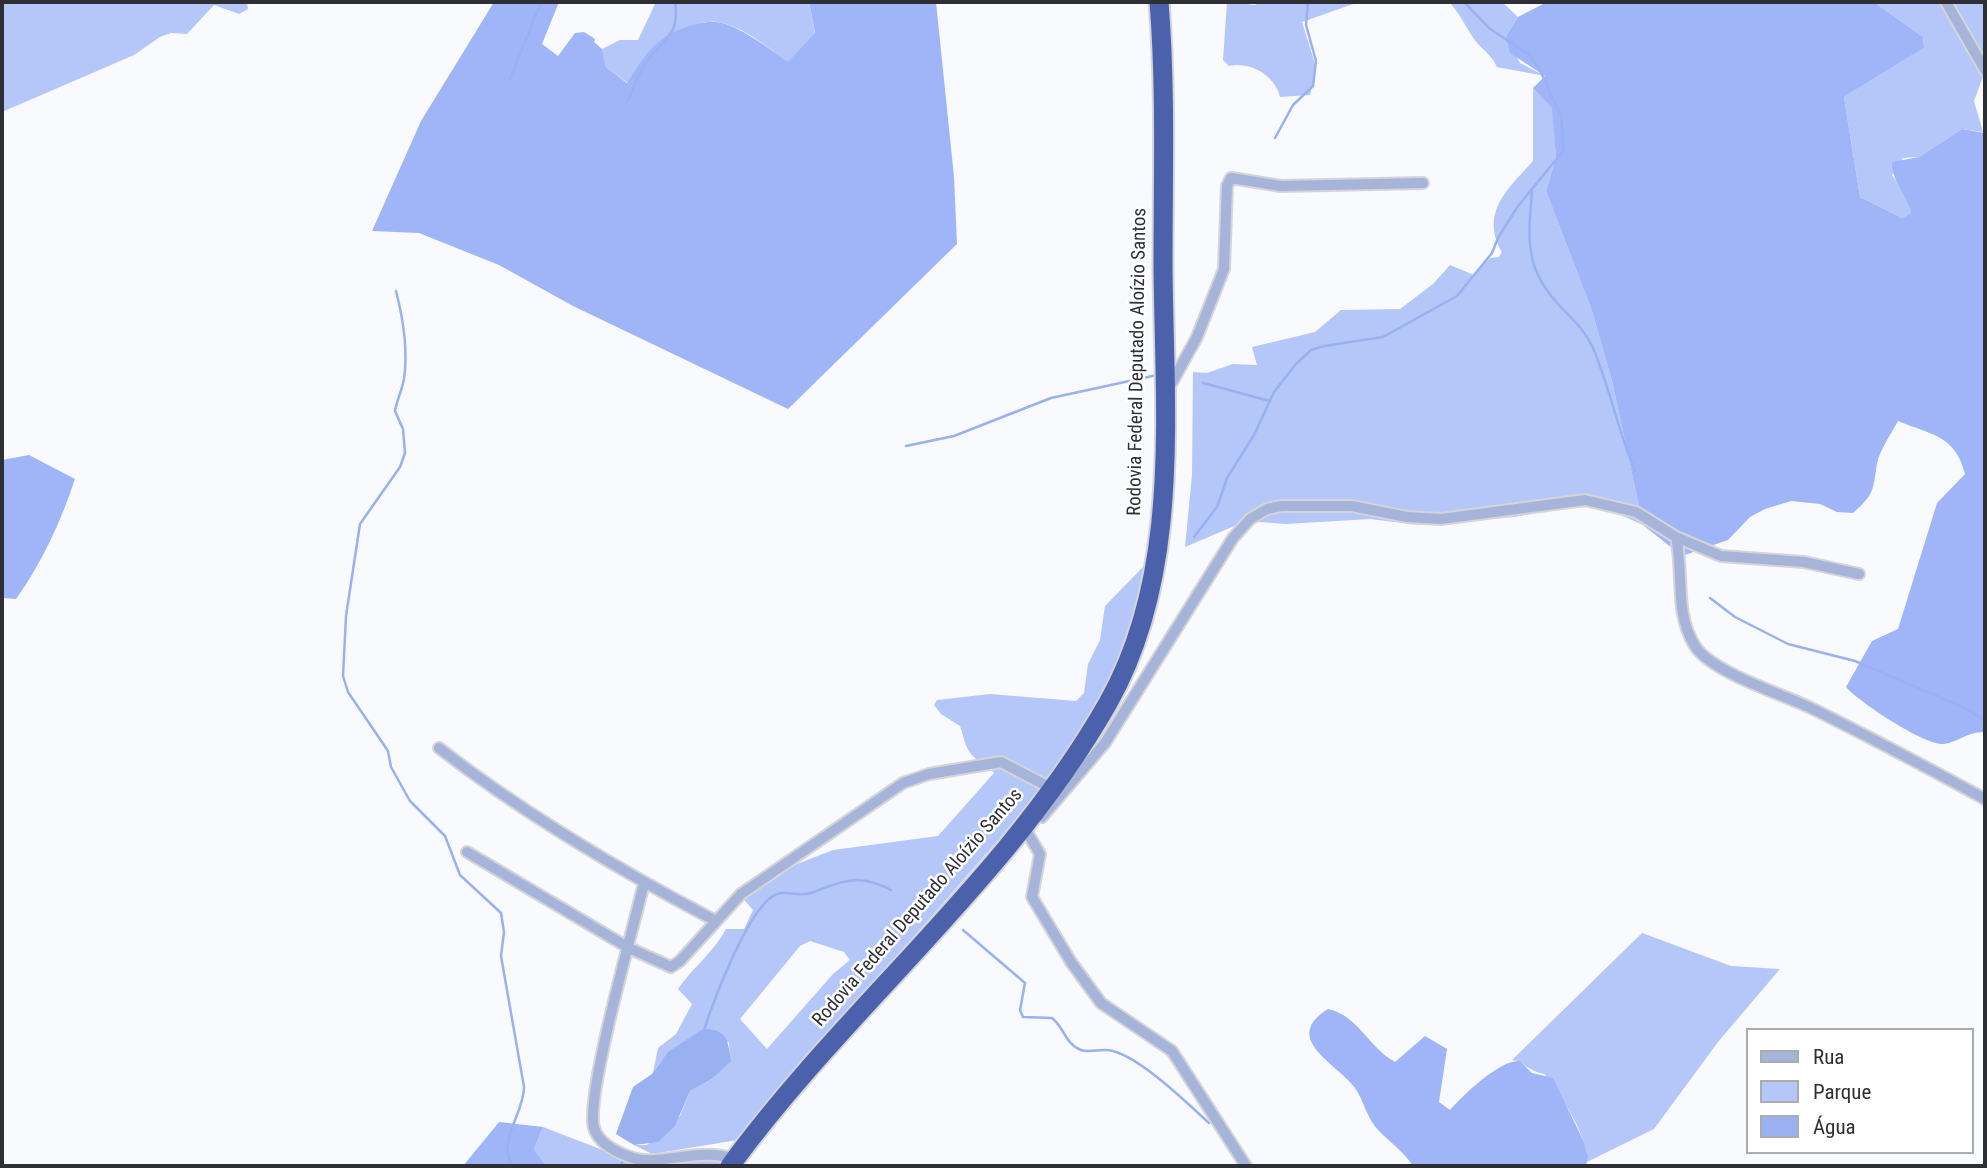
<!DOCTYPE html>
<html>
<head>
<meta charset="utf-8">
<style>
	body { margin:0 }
	#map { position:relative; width:1987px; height:1168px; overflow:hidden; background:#f9fafd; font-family:"Roboto Condensed",sans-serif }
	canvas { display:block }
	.frame { position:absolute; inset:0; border:4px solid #2d2f34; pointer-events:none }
	.legend { position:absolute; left:1746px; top:1028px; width:228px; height:126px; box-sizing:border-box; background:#fff; border:2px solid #abacae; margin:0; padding:9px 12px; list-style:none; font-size:21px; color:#2d2f34 }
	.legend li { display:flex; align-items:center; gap:14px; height:35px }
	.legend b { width:35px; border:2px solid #abacae }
</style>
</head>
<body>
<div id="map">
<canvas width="1987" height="1168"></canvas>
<div class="frame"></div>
<ul class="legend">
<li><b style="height:9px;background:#a7b4d9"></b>Rua</li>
<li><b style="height:19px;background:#b5c6f8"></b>Parque</li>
<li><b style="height:19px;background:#99b0f1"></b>Água</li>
</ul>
</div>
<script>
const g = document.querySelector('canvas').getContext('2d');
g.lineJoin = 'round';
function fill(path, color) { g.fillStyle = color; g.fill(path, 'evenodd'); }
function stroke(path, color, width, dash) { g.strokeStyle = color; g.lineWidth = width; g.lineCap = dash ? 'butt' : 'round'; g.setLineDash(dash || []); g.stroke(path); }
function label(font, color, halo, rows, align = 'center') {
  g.font = font + ' "Roboto Condensed",sans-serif'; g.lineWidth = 5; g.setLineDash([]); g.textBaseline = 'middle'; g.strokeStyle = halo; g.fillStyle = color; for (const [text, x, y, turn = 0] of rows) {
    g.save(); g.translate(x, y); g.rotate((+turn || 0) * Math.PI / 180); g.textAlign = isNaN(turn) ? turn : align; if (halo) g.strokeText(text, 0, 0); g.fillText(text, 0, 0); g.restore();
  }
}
fill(new Path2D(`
	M2 2H247L248 9 239 14 214 5 187 34 171 33 160 37 134 55 2 112Z
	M656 2H809L815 34 788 63C770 48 742 26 718 22 686 17 643 58 628 83L606 67 602 49 620 40H638Z
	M1227 2 1255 5 1259 2H1359L1302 22 1316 67 1310 95 1280 97C1275 76 1251 61 1229 66L1223 60Z
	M1449 2H1502L1518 17 1506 36 1520 63 1545 76 1497 67C1491 53 1479 48 1472 36 1463 22 1460 14 1449 2Z
	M1874 2H1985V71L1974 101 1983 132 1962 129 1919 157 1903 158 1892 175 1908 200 1911 213 1902 218 1860 197 1844 97 1924 48 1923 37Z
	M1533 88 1553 108 1556 157 1546 191 1592 311 1612 381 1643 525 1601 506 1575 505 1515 517 1420 525 1370 519 1286 524 1246 521 1185 547 1192 475 1193 372 1207 373 1233 364 1257 365 1252 347 1315 332 1341 310 1400 309 1433 284 1450 265 1474 275 1490 258 1499 257 1502 252C1479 212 1510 187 1533 161Z
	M1174 436V474L1164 576 1148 628 1081 745 786 1083 744 1139 652 1154 634 1145H647L680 1116 690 1091 712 1079 730 1061 729 1042C693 1044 674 1039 653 1073L658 1048 676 1034 692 1004 678 989C693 967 714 952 726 929H744L753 910 738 893 774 873 833 850 938 836 994 773C988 765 982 764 975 758 965 750 964 737 960 726L941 714 934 705 937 700 990 694 1076 701 1084 693 1088 664 1100 640 1105 606 1143 567 1150 553ZM810 941 844 952 850 960 833 974 767 1049 740 1019 800 946Z
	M1642 933 1731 966 1780 969 1718 1042 1654 1129 1587 1162C1591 1142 1558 1089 1544 1074 1530 1072 1523 1061 1512 1060Z
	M543 1127 644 1166H546L534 1149Z
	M721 1153 725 1166H670Z`), '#b5c6f8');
fill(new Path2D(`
	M494 2H559L542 44 558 56 575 33 584 32 595 39 594 42 602 49 606 67 627 83C637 68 646 51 661 40 673 30 702 20 717 22 739 25 771 50 788 62L815 33 809 2H936L954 177 957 244 788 409 573 306 499 265 419 233 372 231 421 121Z
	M1547 2H1874L1923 37 1924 48 1844 97 1860 197 1902 218 1911 213C1907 194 1891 181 1892 162L1919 157 1962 129 1985 133V732C1969 731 1958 742 1944 744 1925 746 1859 702 1846 687L1872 641 1898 629 1937 503 1965 474C1955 435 1932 435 1898 421 1891 434 1880 450 1877 463 1873 489 1875 494 1853 513L1837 512 1820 504 1791 501 1765 509 1750 517 1728 540 1682 556 1643 525 1612 381 1592 311 1546 191 1556 157 1552 108 1533 88 1545 76 1510 53 1506 36 1518 17Z
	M29 455 75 479C61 521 42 563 16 599L2 598V460Z
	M1328 1009C1359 1016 1367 1046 1395 1062L1425 1036 1447 1049 1439 1102 1450 1110C1462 1096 1500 1059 1520 1061L1532 1073 1553 1078 1584 1142 1588 1157 1586 1166H1413C1404 1152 1391 1143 1379 1131 1367 1119 1364 1101 1355 1088 1338 1064 1280 1039 1328 1009Z
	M499 1122 543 1127 534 1149 546 1166H463Z`), '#9fb5f7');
fill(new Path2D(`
	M703 1029C727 1029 728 1040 731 1061L712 1079 690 1091 675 1126 658 1142 634 1145 616 1134 633 1087 652 1074 668 1052Z`), '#99b0f1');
stroke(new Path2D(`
	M510 79 541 2
	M627 102C633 89 638 75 646 63 663 37 680 38 675 2
	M1275 138 1293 105 1313 86 1316 61 1306 25 1308 2
	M1532 191C1528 239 1524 269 1560 306 1573 320 1585 330 1593 348 1610 388 1618 431 1635 471
	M396 291C403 318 408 351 404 379 402 390 397 400 395 411L403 429 405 453 400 467 360 524 346 616 343 676 348 692 388 751 391 767 410 801 445 836 460 875 501 913 504 932 501 956 524 1087C524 1114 497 1140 512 1166
	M1203 383 1270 401
	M906 446 954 436 1051 398 1157 375
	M1194 537 1217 507 1227 478 1254 435 1274 392 1296 364 1311 350 1324 346 1383 337 1457 296 1492 253 1498 238 1518 206 1564 150 1561 116 1539 68 1528 54 1489 28 1464 2
	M1710 598 1735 617 1788 644 1855 661 1965 708 1985 721
	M963 930 1025 983 1020 1010 1023 1017 1052 1018C1064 1027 1065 1044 1081 1050 1090 1053 1103 1048 1113 1051 1142 1059 1186 1102 1209 1123
	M704 1030C713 1002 750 903 777 894 788 890 798 898 814 892 843 880 861 874 891 890
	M621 1166 623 1161`), '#99b0f1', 2.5);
const street = new Path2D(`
	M1946 2 1985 70
	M1169 388 1197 337 1224 269 1227 186 1231 178 1281 186 1423 183
	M1676 537 1721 556 1804 562 1859 574
	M439 748C524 814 619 870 714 920
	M1035 813 1042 817 1105 743 1233 538 1250 519 1267 509 1281 506H1352L1407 517 1441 519 1585 500 1636 512 1676 537C1684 573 1674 613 1695 646 1711 672 1782 694 1811 708 1870 737 1928 768 1985 799
	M1024 827 1040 854 1032 897 1071 962 1101 1003 1172 1051 1246 1166
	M467 852 629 948 671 967 680 961 741 894 903 783 929 774 1001 762 1051 788
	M644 883C634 926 585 1097 594 1128 599 1144 616 1152 630 1157 658 1168 697 1146 735 1159`);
const highway = new Path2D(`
	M730 1166C847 1006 1009 878 1108 703 1182 572 1164 410 1163 265 1163 177 1166 89 1159 2`);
stroke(street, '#d4d5d9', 14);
stroke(highway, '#d4d5d9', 23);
stroke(street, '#a7b4d9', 10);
stroke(highway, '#4b61ac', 19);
label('19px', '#2d2f34', '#fff', [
	["Rodovia Federal Deputado Aloízio Santos",1138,362,-89],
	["Rodovia Federal Deputado Aloízio Santos",918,908,-49]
]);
</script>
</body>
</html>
